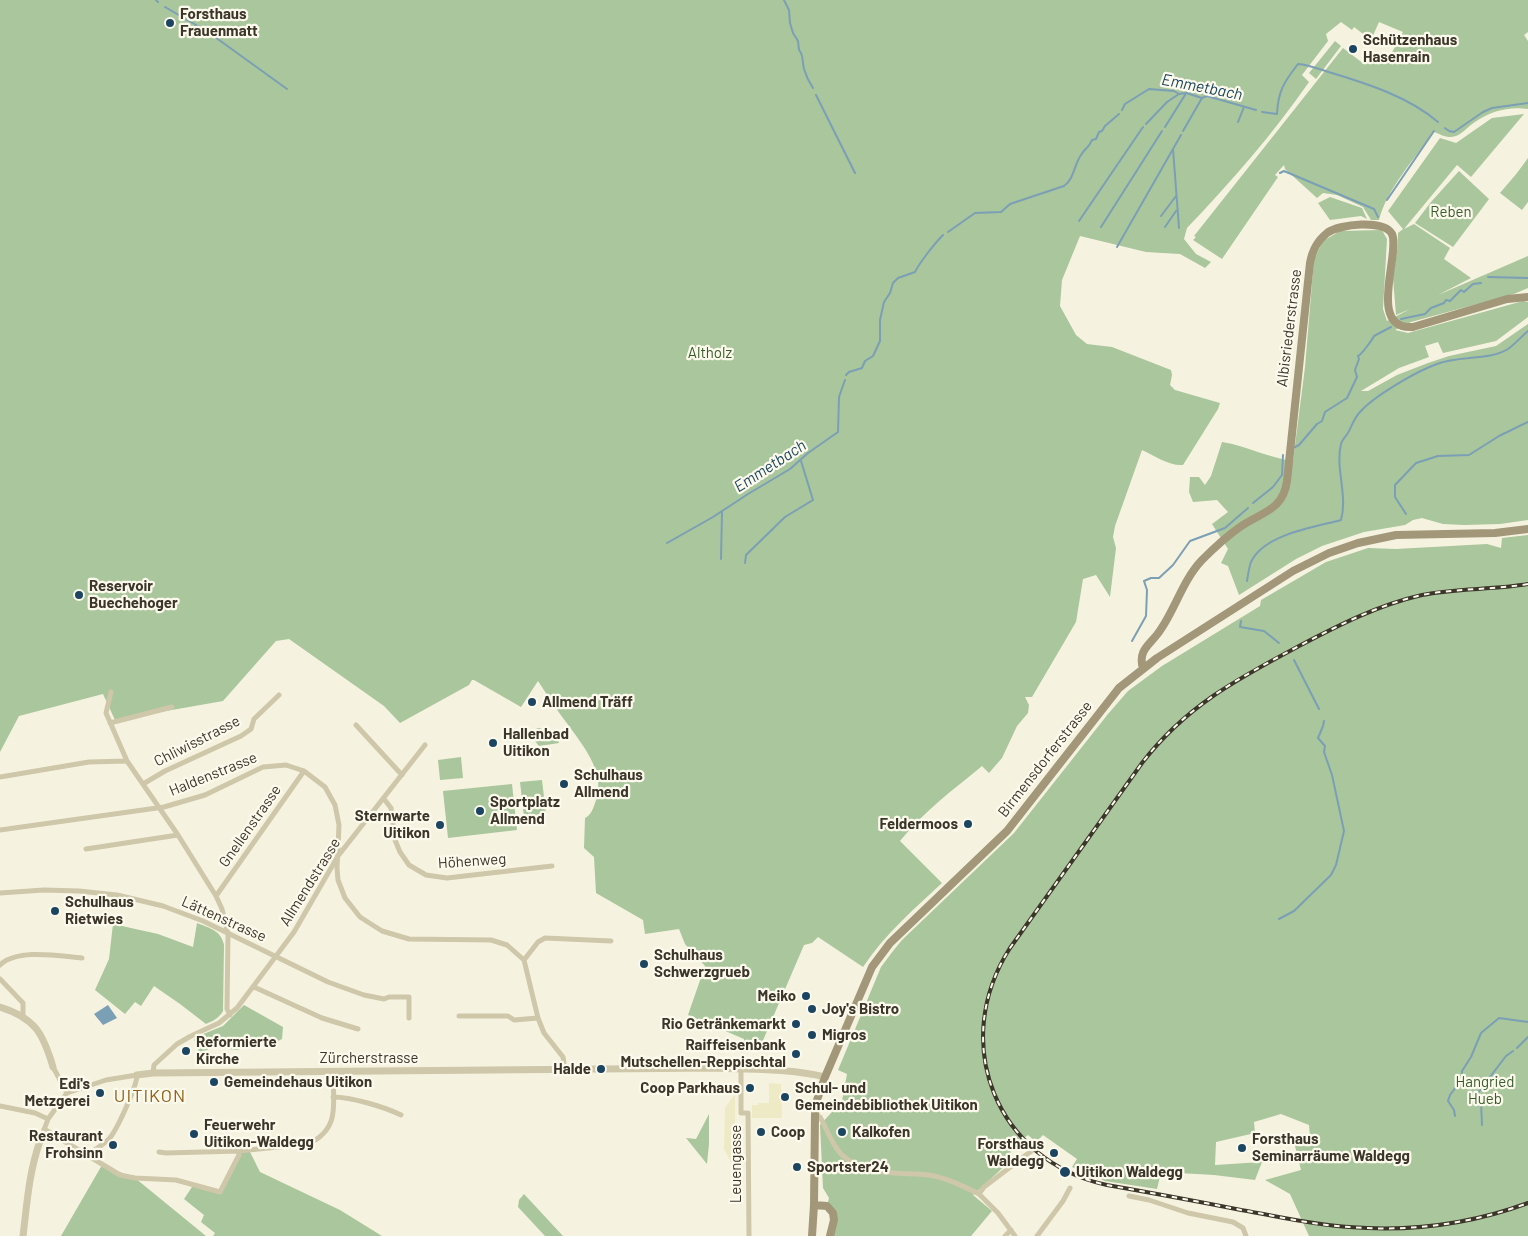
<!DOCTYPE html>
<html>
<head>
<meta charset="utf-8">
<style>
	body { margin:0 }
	canvas { display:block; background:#f5f2df }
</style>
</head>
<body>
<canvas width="1528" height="1236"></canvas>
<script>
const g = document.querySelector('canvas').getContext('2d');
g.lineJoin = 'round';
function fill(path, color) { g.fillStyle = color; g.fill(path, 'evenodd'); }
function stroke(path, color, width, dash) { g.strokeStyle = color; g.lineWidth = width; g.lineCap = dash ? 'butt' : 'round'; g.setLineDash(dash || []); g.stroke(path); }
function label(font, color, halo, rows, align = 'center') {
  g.font = font + ' Barlow,sans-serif'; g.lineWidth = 4.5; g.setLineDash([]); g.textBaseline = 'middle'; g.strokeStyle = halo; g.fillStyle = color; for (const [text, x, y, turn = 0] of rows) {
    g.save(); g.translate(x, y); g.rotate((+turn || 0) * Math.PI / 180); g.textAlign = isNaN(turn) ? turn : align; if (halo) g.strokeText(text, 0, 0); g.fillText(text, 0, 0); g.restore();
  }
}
fill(new Path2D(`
	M0 0H1528V32L1524 35 1528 41V109C1510 106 1490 111 1475 122 1467 127 1460 138 1449 137 1444 137 1438 133 1434 132 1415 158 1387 189 1379 220H1371L1363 207 1337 195 1323 193 1317 198 1285 169 1284 165 1275 175 1278 177 1222 259 1193 240 1196 237 1194 236 1343 48 1364 64 1378 60 1382 54 1390 56 1403 32 1379 22 1371 40 1354 27 1352 30 1341 22 1326 34 1328 41 1302 75 1309 82C1273 134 1231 182 1187 228L1184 239 1196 254 1211 262 1205 268 1180 254 1146 252 1080 236 1062 280 1060 306 1076 335 1087 344 1112 347 1171 370 1172 375 1170 385 1175 390 1220 403 1218 409 1183 465C1169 466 1155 456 1142 450L1115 526 1113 537 1116 548 1110 597 1096 575 1083 579 1076 622 1032 697H1025L1029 705 1028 713 1017 726 1002 758 989 773 982 766C953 790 924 811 900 841L942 883C914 909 885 934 863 967L818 937 812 943 804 945 761 1045 744 1049V1039L688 1015 705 966 685 944 679 929 645 934 643 920 596 893 594 857 584 848 585 818C591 815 593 809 595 803 607 775 585 748 569 726 558 712 548 696 538 681L521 707 474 680H472L469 685 400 723 384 706 289 639 276 641 223 701 115 720 103 694 19 716 0 752Z
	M1335 41 1341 46 1316 79 1309 73Z
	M1524 114 1471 177 1457 165 1404 229 1414 224 1450 248 1444 259 1471 278 1438 295 1528 256V288L1514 294 1411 322 1395 330 1408 333 1523 301 1528 302V317L1496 341 1443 353 1438 342 1425 346 1429 357 1399 368 1361 391H1368L1397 375 1428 363 1449 356 1496 346 1528 324V520L1500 524 1464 525 1443 524 1422 518 1413 520 1405 525 1364 532 1322 546 1296 559 1239 595 1228 566 1221 563 1228 549 1212 524 1228 512 1217 500 1193 502 1189 492 1190 477H1199L1205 485 1211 476 1222 442C1247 446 1269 458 1293 461L1305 367 1314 259 1323 241 1340 231 1382 230 1387 239 1383 309 1387 321 1410 309 1396 315 1393 278 1398 245V233L1403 229 1388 211 1440 138 1456 143 1492 118Z
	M1528 158V202L1522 210 1500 193 1517 173Z
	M1459 171 1489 199 1453 247 1415 223 1431 202Z
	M1330 197 1362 208 1367 219 1361 216 1330 220 1318 203Z
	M1528 535V1236H1309L1290 1194 1265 1180 1301 1170 1294 1142 1310 1137 1309 1125 1281 1114 1254 1122 1255 1133 1216 1142 1215 1165 1262 1162 1255 1180 1214 1175 1161 1172 1157 1189 1105 1181 1072 1167 1077 1159 1043 1135 1036 1142 1028 1135 1014 1146 1011 1151 1007 1164 973 1195 992 1211 971 1236H830L834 1220 827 1206 829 1198 823 1188 820 1125 842 1101 847 1074 838 1070 881 967 893 951 902 940 1014 833 1108 714 1128 691 1162 666 1260 606 1261 600 1326 562 1368 548 1396 549 1487 544 1501 548 1502 538Z
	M537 728H540L558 738 559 743 539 746C534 741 532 733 537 728Z
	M461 757 463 778 440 780 438 760Z
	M542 780 546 814 524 817 520 782Z
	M512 784 517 830 448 838 443 791Z
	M197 923C209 928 221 930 224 945L223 1011C219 1018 213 1021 206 1024L180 1004 154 986 141 1006 135 1002 125 1014 95 990 109 959 113 924 158 934 193 947Z
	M244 1005 283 1027 282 1039C270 1045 266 1047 254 1041L238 1050 219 1048 218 1043 207 1050 199 1052 194 1040 196 1037 223 1026Z
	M709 1114V1144L707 1164 686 1138 696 1139Z
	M249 1150 260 1172 340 1210 382 1236H213L215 1233 201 1222 204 1215 184 1199 194 1184 221 1191 239 1151Z
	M102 1165 135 1178 206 1236H61Z
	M524 1194 563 1236H545L518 1207 519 1200Z`), '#aac69d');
fill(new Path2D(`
	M769 1083 781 1084 782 1118H752V1105H758V1103H769Z
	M735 1094V1135L743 1149 742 1176H734V1167L724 1149 725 1108Z`), '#eeeac5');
fill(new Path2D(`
	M108 1005 117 1018 103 1025 94 1014Z`), '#7b9fb5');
stroke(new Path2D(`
	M156 0 158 2
	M784 0 789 10 790 23 793 33 798 41 799 50C804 55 802 62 804 69 806 76 809 82 813 88
	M165 7 208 32 287 89
	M816 95 855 173
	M1122 110 1125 104 1149 89 1174 91 1179 94 1186 93 1202 98 1207 96 1256 110
	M1262 112 1277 114C1278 91 1284 82 1298 64 1310 65 1321 70 1332 73 1368 84 1409 97 1438 122
	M1238 122 1244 107
	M1146 124 1167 102 1179 94
	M1165 127 1185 95
	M1445 128 1449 131 1454 132 1483 112 1492 108 1528 103
	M1183 131 1202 98
	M1173 149 1179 228
	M1280 173 1284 171 1374 209 1378 217
	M1387 200 1434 131
	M1161 216 1176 196
	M1079 221 1143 127
	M1101 227 1162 131
	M1165 227 1176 211
	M948 232 975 213 1001 212 1010 204 1064 186C1074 179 1074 165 1081 155 1085 148 1089 148 1092 140L1096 139 1099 132 1102 131 1105 126 1119 114
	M1117 247 1181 135
	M1488 277 1528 278
	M1401 319 1425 314 1431 308 1444 303 1446 300 1450 301 1461 290 1464 292 1473 284 1481 283
	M846 375 849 372 862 368 865 361 873 356 880 341V320L884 302 890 293 893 283 898 278 915 272C920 262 935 243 943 235
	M1293 448 1299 445 1317 424 1322 421 1325 412 1347 398 1357 377 1355 370 1359 359 1358 356C1362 354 1372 340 1374 336L1391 327
	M1253 503 1273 487 1282 475 1283 455
	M1406 514 1395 497V485L1416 463 1438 456 1469 455 1499 436 1528 422
	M667 543 713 517 748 494 790 469 808 453 838 432 839 397 845 380
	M721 559 722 512
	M745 563 746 555 785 517 813 500 801 461
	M1247 581C1248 575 1249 567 1251 562 1264 534 1315 527 1341 520 1348 496 1335 468 1341 444 1342 439 1347 436 1349 431 1352 425 1355 417 1360 412 1374 396 1417 371 1437 364 1459 355 1488 361 1508 349 1515 344 1522 336 1528 331
	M1241 621 1240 627 1264 631 1279 643
	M1132 641 1146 616 1147 590 1144 581 1151 578H1159L1173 565 1190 541 1225 528 1248 508
	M1294 660 1319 709
	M1279 919 1294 911 1331 875 1336 865 1344 831 1332 775 1324 752 1325 746 1318 738 1323 726 1324 721
	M1517 1048 1528 1037
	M1455 1116 1454 1110 1448 1101 1450 1095 1462 1079V1071L1471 1057 1481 1033 1499 1018 1528 1022
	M1482 1125 1481 1102 1477 1094 1506 1056 1513 1051`), '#7b9fb5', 2);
stroke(new Path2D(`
	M111 692 106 713 127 761 178 835 216 896 222 909 228 934 227 1009 230 1015
	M110 723 172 707
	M356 725 402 775
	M0 777 89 762 127 761
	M143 784 165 771 241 736 251 729 254 719 279 695
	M384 799 391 808 395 840 400 852 409 865 426 875 447 878 552 866
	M0 830 164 807 205 795 263 767 286 765 304 771 325 787 335 805 339 825 337 868 338 880 345 898 360 917 382 931 409 939 491 940 507 945 524 960 538 1018 544 1033 563 1057 565 1070
	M86 849 178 835
	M0 893 44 890 79 891 117 895 163 906 203 921 328 982 364 995 384 999 389 997H409V1018
	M216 896 304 771
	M524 960 538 942 545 938 611 941
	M0 965C17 948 59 956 82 958
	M0 979 23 1003V1017
	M254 987 322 1018 358 1029
	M459 1016H508L514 1020 538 1018
	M53 1067 67 1093
	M741 1068V1113H748L749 1236
	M153 1073 154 1065 177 1044 191 1036 219 1023 237 1008 294 932 338 856 425 745
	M333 1097C351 1097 385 1107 401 1115
	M0 1106 35 1113 48 1119
	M815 1115 820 1117C827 1129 831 1143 841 1154 865 1177 899 1172 929 1175 947 1178 963 1186 979 1194
	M44 1129 120 1175 135 1178 176 1180 220 1192 239 1155V1151
	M40 1141 48 1119 67 1093 106 1080 137 1075C137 1086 117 1130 109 1139 103 1145 94 1150 87 1155
	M159 1152 166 1153 239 1151 308 1144C341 1129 333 1103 333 1072
	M1129 1196 1149 1200 1188 1213 1233 1222 1243 1228 1246 1236
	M1005 1236 1011 1230
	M1015 1236 998 1213 979 1194 984 1187 1034 1149
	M1037 1236 1063 1201 1070 1188`), '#cfc7a9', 5);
stroke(new Path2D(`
	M0 1007C35 1018 43 1033 53 1067
	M137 1075 153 1073 715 1068C752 1070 787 1068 825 1077
	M23 1236C27 1203 29 1172 40 1141`), '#cfc7a9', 7);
stroke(new Path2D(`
	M1143 668C1137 649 1152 644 1161 629 1176 607 1183 580 1202 560 1214 548 1227 536 1240 527 1261 512 1283 511 1287 481L1310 263C1312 251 1317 241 1327 233 1339 224 1384 219 1392 234 1401 253 1366 330 1413 327L1507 299 1528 297
	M814 1205 827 1206 833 1213 834 1220 830 1236
	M812 1236 814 1205 815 1115 817 1100 825 1077 872 967 890 943 1007 831 1119 688 1157 658 1293 571 1329 553 1358 543 1396 535 1495 533 1528 529`), '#a3977a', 8);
const rail = new Path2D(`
	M1528 584C1493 590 1457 588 1422 595 1378 605 1339 625 1299 646 1237 679 1186 706 1142 763L1010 948C949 1043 996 1161 1107 1185 1152 1193 1196 1201 1241 1210 1277 1216 1313 1225 1349 1227 1410 1232 1471 1224 1528 1203`);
stroke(rail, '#3c352a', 4);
stroke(rail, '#fcfaec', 2, [5.5]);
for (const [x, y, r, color] of [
	[170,23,5,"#1b4561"],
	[1353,49,5,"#1b4561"],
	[79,595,5,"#1b4561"],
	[532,702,5,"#1b4561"],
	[493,743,5,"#1b4561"],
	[564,784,5,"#1b4561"],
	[480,811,5,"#1b4561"],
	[968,824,5,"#1b4561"],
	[440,825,5,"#1b4561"],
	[55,911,5,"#1b4561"],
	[644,964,5,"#1b4561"],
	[806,996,5,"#1b4561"],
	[812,1009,5,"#1b4561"],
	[796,1024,5,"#1b4561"],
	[812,1035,5,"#1b4561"],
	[186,1051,5,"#1b4561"],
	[796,1054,5,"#1b4561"],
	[601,1069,5,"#1b4561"],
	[214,1082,5,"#1b4561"],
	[750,1088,5,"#1b4561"],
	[100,1093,5,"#1b4561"],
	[785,1097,5,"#1b4561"],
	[761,1132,5,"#1b4561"],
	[842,1132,5,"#1b4561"],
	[194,1134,5,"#1b4561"],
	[113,1145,5,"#1b4561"],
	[1242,1148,5,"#1b4561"],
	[1054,1153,5,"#1b4561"],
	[797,1167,5,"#1b4561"],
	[1065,1172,6,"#1b4561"]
]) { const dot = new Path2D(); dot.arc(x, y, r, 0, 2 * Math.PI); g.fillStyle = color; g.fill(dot); stroke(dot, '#fcfaec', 2); }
label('bold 15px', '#3c352a', '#fcfaec', [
	["Forsthaus",180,14],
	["Frauenmatt",180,31],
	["Schützenhaus",1363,40],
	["Hasenrain",1363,57],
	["Reservoir",89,586],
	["Buechehoger",89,603],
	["Allmend Träff",542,702],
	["Hallenbad",503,734],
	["Uitikon",503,751],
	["Schulhaus",574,775],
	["Allmend",574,792],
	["Sportplatz",490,802],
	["Allmend",490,819],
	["Sternwarte",430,816,"right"],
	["Uitikon",430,833,"right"],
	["Feldermoos",958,824,"right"],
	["Schulhaus",65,902],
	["Rietwies",65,919],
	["Schulhaus",654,955],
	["Schwerzgrueb",654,972],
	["Meiko",796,996,"right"],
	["Joy's Bistro",822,1009],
	["Rio Getränkemarkt",786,1024,"right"],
	["Migros",822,1035],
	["Reformierte",196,1042],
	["Kirche",196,1059],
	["Raiffeisenbank",786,1045,"right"],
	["Mutschellen-Reppischtal",786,1062,"right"],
	["Halde",591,1069,"right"],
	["Gemeindehaus Uitikon",224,1082],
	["Edi's",90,1084,"right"],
	["Metzgerei",90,1101,"right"],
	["Coop Parkhaus",740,1088,"right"],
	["Schul- und",795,1088],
	["Gemeindebibliothek Uitikon",795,1105],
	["Feuerwehr",204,1125],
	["Uitikon-Waldegg",204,1142],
	["Coop",771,1132],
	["Kalkofen",852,1132],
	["Restaurant",103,1136,"right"],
	["Frohsinn",103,1153,"right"],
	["Forsthaus",1252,1139],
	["Seminarräume Waldegg",1252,1156],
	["Forsthaus",1044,1144,"right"],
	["Waldegg",1044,1161,"right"],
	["Sportster24",807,1167],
	["Uitikon Waldegg",1076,1172]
], 'left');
label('15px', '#395c2b', '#fcfaec', [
	["Reben",1451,212],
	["Altholz",710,353],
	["Hangried",1485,1082],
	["Hueb",1485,1099]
]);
label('15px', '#3c352a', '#fcfaec', [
	["Albisriederstrasse",1289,328,-83],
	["Chliwisstrasse",197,741,-27],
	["Birmensdorferstrasse",1045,759,-52],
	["Haldenstrasse",213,774,-22],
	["Gnellenstrasse",250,826,-55],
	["Höhenweg",472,861,-4],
	["Allmendstrasse",310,882,-58],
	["Lättenstrasse",224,919,24],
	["Zürcherstrasse",369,1058],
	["Leuengasse",736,1164,-90]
]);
label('italic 16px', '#1b4561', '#fcfaec', [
	["Emmetbach",1202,87,11],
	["Emmetbach",770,466,-33]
]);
g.letterSpacing = '1px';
label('18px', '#92601b', '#fcfaec', [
	["UITIKON",150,1096]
]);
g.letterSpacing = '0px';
</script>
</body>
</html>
